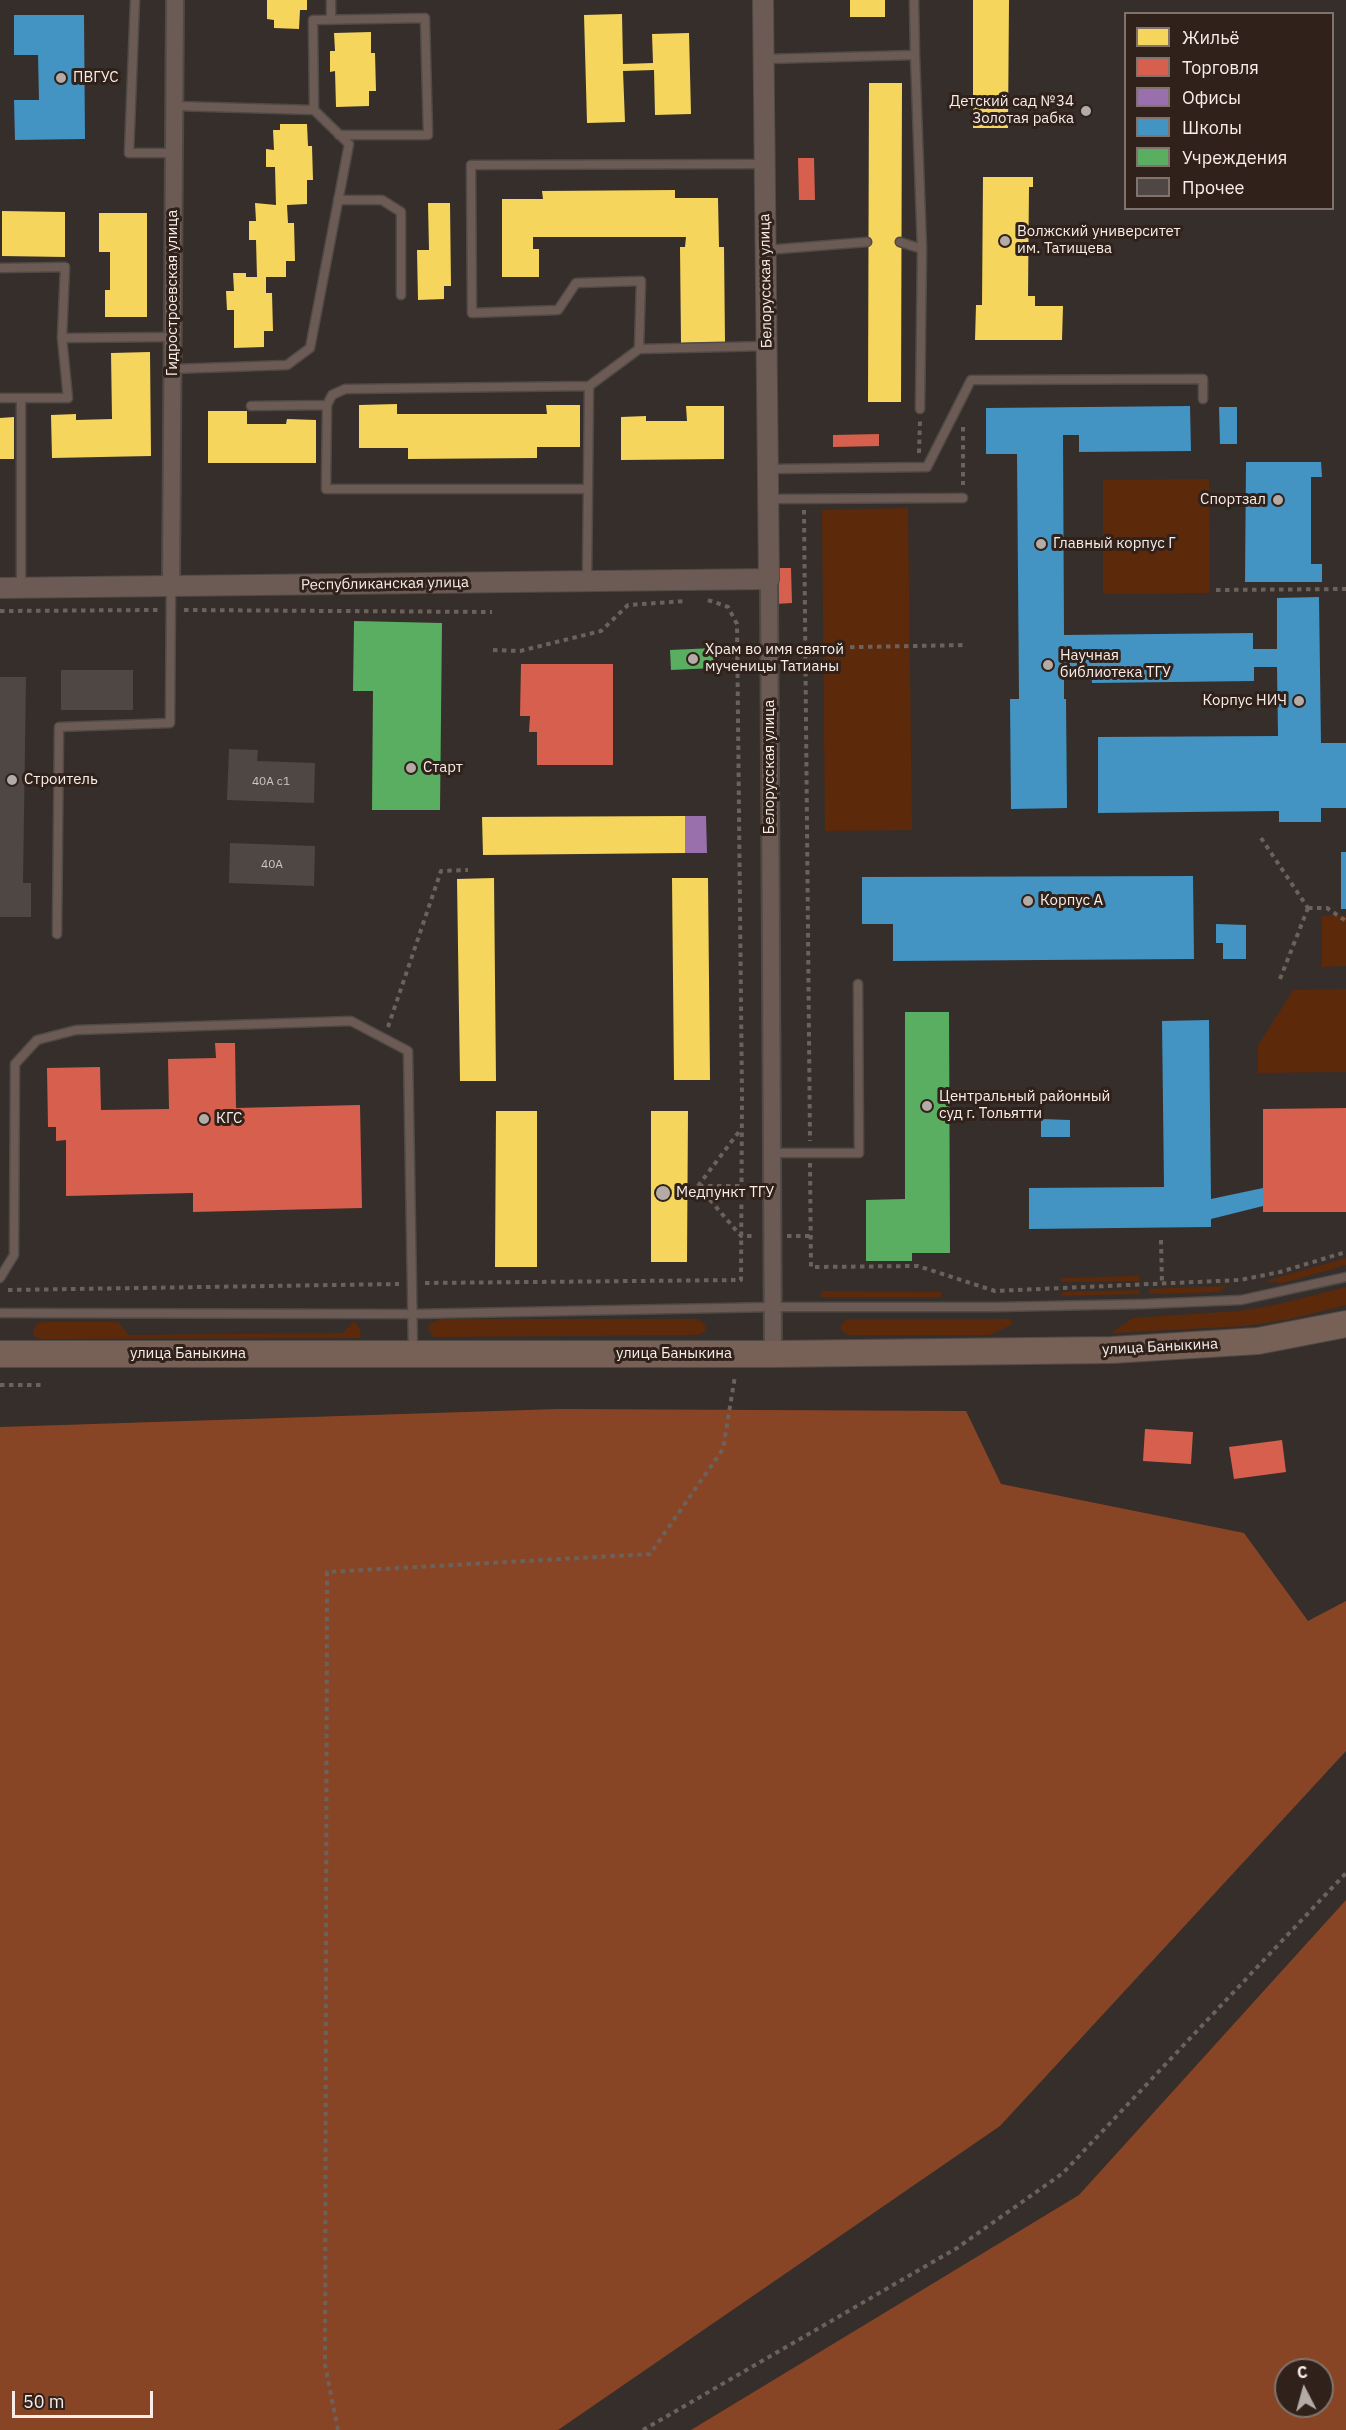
<!DOCTYPE html>
<html>
<head>
<meta charset="utf-8">
<style>
	body { margin:0 }
	#map { position:relative; width:1346px; height:2430px; overflow:hidden; background:#362e2a; font-family:"IBM Plex Sans",sans-serif }
	canvas { display:block }
	.legend { position:absolute; left:1124px; top:12px; width:210px; height:198px; box-sizing:border-box; background:#30221b; border:2px solid #80736d; margin:0; padding:8px 10px; list-style:none; font-size:18px; color:#f8ede9 }
	.legend li { display:flex; align-items:center; gap:12px; height:30px }
	.legend b { width:30px; border:2px solid #80736d }
	.north { position:absolute; left:1274px; top:2358px; width:60px; height:60px; box-sizing:border-box; background:#30221b; border:2px solid #80736d; border-radius:50%; rotate:354deg; font-size:16px; font-weight:700; line-height:24px; text-align:center; color:#f8ede9 }
	.north::after { content:''; display:block; margin:auto; width:21px; height:27px; background:#b4aaa6; clip-path:polygon(50% 0,100% 100%,50% 72%,0 100%) }
	.scale { position:absolute; left:12px; top:2391px; width:141px; height:27px; box-sizing:border-box; border:3px solid #f8ede9; border-top:0; padding-left:8px; font-size:18px; line-height:21px; white-space:nowrap; color:#f8ede9; -webkit-text-stroke:4px #30221b; paint-order:stroke }
</style>
</head>
<body>
<div id="map">
<canvas width="1346" height="2430"></canvas>
<ul class="legend">
<li><b style="height:16px;background:#f6d55c"></b>Жильё</li>
<li><b style="height:16px;background:#d6604d"></b>Торговля</li>
<li><b style="height:16px;background:#9970ab"></b>Офисы</li>
<li><b style="height:16px;background:#4393c3"></b>Школы</li>
<li><b style="height:16px;background:#5aae61"></b>Учреждения</li>
<li><b style="height:16px;background:#4e4744"></b>Прочее</li>
</ul>
<div class="north">С</div>
<div class="scale">50 m</div>
</div>
<script>
const g = document.querySelector('canvas').getContext('2d');
g.lineJoin = 'round';
function fill(path, color) { g.fillStyle = color; g.fill(path, 'evenodd'); }
function stroke(path, color, width, dash) { g.strokeStyle = color; g.lineWidth = width; g.lineCap = dash ? 'butt' : 'round'; g.setLineDash(dash || []); g.stroke(path); }
function label(font, color, halo, rows, align = 'center') {
  g.font = font + ' "IBM Plex Sans",sans-serif'; g.lineWidth = 6; g.setLineDash([]); g.textBaseline = 'middle'; g.strokeStyle = halo; g.fillStyle = color; for (const [text, x, y, turn = 0] of rows) {
    g.save(); g.translate(x, y); g.rotate((+turn || 0) * Math.PI / 180); g.textAlign = isNaN(turn) ? turn : align; if (halo) g.strokeText(text, 0, 0); g.fillText(text, 0, 0); g.restore();
  }
}
fill(new Path2D(`
	M1209 479 1210 593 1103 594V480Z
	M908 508 912 830 825 831 822 510Z
	M1346 915V966L1322 967V916Z
	M1346 989V1072L1258 1073V1046L1293 990Z
	M1346 1258V1265L1283 1283 1266 1281Z
	M1139 1276V1281L1061 1282V1278Z
	M1227 1286 1218 1292 1149 1294V1289Z
	M1346 1287V1305L1290 1319 1245 1326 1111 1333 1133 1318 1239 1311 1275 1305Z
	M1139 1290 1140 1294 1062 1296V1292Z
	M821 1291 941 1292V1297H821Z
	M440 1319H698L705 1325V1331L698 1335 434 1337 428 1328 430 1324Z
	M847 1319H1011V1325L990 1335H849L841 1331V1325Z
	M354 1321 360 1329 361 1338 41 1339 35 1337 33 1333 36 1324 43 1322H118L129 1335 343 1333Z`), '#5d290b');
fill(new Path2D(`
	M558 1409 966 1411 1001 1484 1244 1533 1308 1621 1346 1601V1751L1000 2126 558 2430H0V1427Z
	M1346 1900V2430H691L1079 2195ZM1286 2370H1322V2406H1286Z`), '#884525');
fill(new Path2D(`
	M267 0H307V10H300L299 29 274 28V20L267 19Z
	M850 0H885V17H850Z
	M973 0H1009L1008 128H973Z
	M622 14 623 64 653 63 652 34 689 33 691 114 655 115 654 70 623 71 625 122 587 123 584 15Z
	M371 32V53H375L376 91H369V106L336 107 335 71 330 72V51H335L334 33Z
	M869 83H902L901 402H868Z
	M280 124H307L308 146H312L313 180H307V204L287 205 288 223H294L295 261H286V277H266V293H272L273 331H264V347L234 348V310H227L226 291H234L233 273H246V277H257L256 240H249V221H256L255 203 276 205 275 167H266V149L274 150 273 130H280Z
	M983 177H1033V187H1029L1028 296H1035V306H1063L1062 340H975L976 305H982Z
	M675 190V198H718L719 247H724L725 342 681 343 680 247H685L686 237H533V249H539V277H502V199H543L542 191Z
	M428 203H450L451 286H444V299L418 300 417 250H429Z
	M2 211 65 212V257L2 256Z
	M99 213H147V317H105V290H110V252H99Z
	M150 352 151 456 52 458 51 415 76 414V420L112 419 111 353Z
	M397 404V414H547L546 405H580V447H537V458L408 459V448H359V405Z
	M686 406H724V459L621 460V417L646 416V421H687Z
	M208 411H247V424H286L287 419 316 420V463H208Z
	M14 417V459H0V418Z
	M685 816V853L483 855 482 817Z
	M494 878 496 1081H460L457 879Z
	M672 878H708L710 1080H674Z
	M496 1111H537V1267H495Z
	M651 1111H688L687 1262H651Z`), '#f6d55c');
fill(new Path2D(`
	M798 158H814L815 200H799Z
	M879 434V446L833 447V435Z
	M774 568H791L792 603 775 604Z
	M521 664H613V765H537V732H529L530 716H520Z
	M215 1043H235L236 1108 360 1105 362 1208 193 1212V1193L66 1196V1140L56 1141V1127H48L47 1068 100 1067 101 1110 169 1109 168 1059 216 1058Z
	M1346 1108V1212H1263V1109Z
	M1145 1429 1193 1432 1191 1464 1143 1461Z
	M1282 1440 1286 1472 1234 1479 1229 1447Z`), '#d6604d');
fill(new Path2D(`
	M685 816H706L707 853H685Z`), '#9970ab');
fill(new Path2D(`
	M14 15H84L85 139 15 140 14 100H39L38 55H14Z
	M1190 406 1191 451 1079 452V435H1063L1064 635 1253 633V649H1277V598L1319 597 1321 743H1346V808H1321V822H1279V811L1098 813V737L1278 736 1277 667H1254V681L1092 683 1091 671H1064V699H1066L1067 808 1011 809 1010 699H1019L1017 454H986V408Z
	M1219 407H1237V444H1220Z
	M1246 462H1321L1322 477H1311V564H1322V582H1245Z
	M1341 852H1346V909H1341Z
	M1193 876 1194 959 893 961V924H862V877Z
	M1216 924 1246 925V959H1223V943H1216Z
	M1209 1020 1211 1199 1263 1188V1206L1211 1219V1227L1029 1229V1188L1164 1187 1162 1021Z
	M1041 1119 1070 1120V1137H1041Z`), '#4393c3');
fill(new Path2D(`
	M354 621 442 623 440 810H372L373 691H353Z
	M714 648 715 668 671 670 670 650Z
	M905 1012H949L950 1253H912V1261H866V1200L905 1199Z`), '#5aae61');
fill(new Path2D(`
	M61 670H133V710H61Z
	M0 677H26L23 883H31V917H0Z
	M229 749 258 750 257 761 315 763 314 803 227 800Z
	M230 843 315 846 314 886 229 883Z`), '#4e4744');
const service = new Path2D(`
	M135 0 129 153H174
	M331 0V20
	M914 0 915 55
	M765 59 915 55 922 249
	M314 110 313 20 425 18 428 135H339
	M338 200H382L401 212V295
	M900 242 922 249 920 409
	M766 250 867 242
	M0 268 65 267 62 338 68 398H0
	M62 338 172 337
	M639 349 767 346
	M173 369 287 365 310 348 349 144 314 110 175 106
	M21 398V588
	M251 406 327 405
	M769 469 927 467 971 380 1203 379V399
	M587 489H326L327 405 332 395 345 389 589 386
	M769 499 963 498
	M587 581 589 386 639 349 641 281 576 283 558 310 472 313 471 165 764 164
	M57 934 59 727 170 723 171 587
	M772 1153H859L858 984
	M0 1278 14 1255 15 1064 37 1040 76 1030 351 1021 408 1051 413 1350
	M0 1313 413 1314 773 1307H996L1144 1304 1241 1300 1346 1277`);
const minor = new Path2D(`
	M769 579 773 1354
	M171 586 175 0`);
const tertiary = new Path2D(`
	M0 588 769 579 763 0`);
const primary = new Path2D(`
	M0 1354H773L1112 1350 1258 1341 1346 1324`);
stroke(service, '#504a46', 11);
stroke(minor, '#504a46', 20);
stroke(tertiary, '#504a46', 22);
stroke(primary, '#504a46', 28);
stroke(new Path2D(`
	M963 427V485
	M919 453 920 421
	M804 510 810 1141
	M1216 590 1346 589
	M184 610 492 612
	M0 611 158 610
	M805 648 965 645
	M493 650 520 651 601 631 628 605 686 601
	M737 670H754
	M785 670 805 671
	M1261 838 1308 908
	M1308 908H1327L1346 921
	M1280 979 1308 908
	M388 1027 441 871 468 870
	M810 1163 811 1267 918 1266 995 1291 1240 1280 1280 1272 1346 1252
	M698 1186 741 1236H756
	M698 1186 741 1129
	M699 1186H741
	M787 1236H810
	M1161 1240 1162 1284
	M425 1283 741 1280 742 1097 737 624 728 607 705 599
	M8 1290 399 1284
	M0 1385H42
	M338 2430 325 2365 327 1572 650 1554 723 1449 735 1376
	M643 2430 957 2248 1063 2173 1346 1873`), '#6d615c', 4, [4.5, 4.5]);
stroke(service, '#6c5b54', 8);
stroke(minor, '#6c5b54', 16);
stroke(tertiary, '#6c5b54', 20);
stroke(primary, '#776055', 26);
for (const [x, y, r, color] of [
	[61,78,6,"#b4aaa6"],
	[1086,111,6,"#b4aaa6"],
	[1005,241,6,"#b4aaa6"],
	[1278,500,6,"#b4aaa6"],
	[1041,544,6,"#b4aaa6"],
	[693,659,6,"#b4aaa6"],
	[1048,665,6,"#b4aaa6"],
	[1299,701,6,"#b4aaa6"],
	[411,768,6,"#b4aaa6"],
	[12,780,6,"#b4aaa6"],
	[1028,901,6,"#b4aaa6"],
	[927,1106,6,"#b4aaa6"],
	[204,1119,6,"#b4aaa6"],
	[663,1193,8,"#b4aaa6"]
]) { const dot = new Path2D(); dot.arc(x, y, r, 0, 2 * Math.PI); g.fillStyle = color; g.fill(dot); stroke(dot, '#30221b', 2); }
label('12px', '#cec4c0', null, [
	["40А с1",271,782],
	["40А",272,865]
]);
label('15px', '#f8ede9', '#30221b', [
	["ПВГУС",73,78],
	["Детский сад №34",1074,102,"right"],
	["Золотая рабка",1074,119,"right"],
	["Волжский университет",1017,232],
	["им. Татищева",1017,249],
	["Спортзал",1266,500,"right"],
	["Главный корпус Г",1053,544],
	["Храм во имя святой",705,650],
	["мученицы Татианы",705,667],
	["Научная",1060,656],
	["библиотека ТГУ",1060,673],
	["Корпус НИЧ",1287,701,"right"],
	["Старт",423,768],
	["Строитель",24,780],
	["Корпус А",1040,901],
	["Центральный районный",939,1097],
	["суд г. Тольятти",939,1114],
	["КГС",216,1119],
	["Медпункт ТГУ",676,1193]
], 'left');
label('15px', '#f8ede9', '#30221b', [
	["Белорусская улица",766,281,-91],
	["Гидростроевская улица",173,293,-90],
	["Республиканская улица",385,584,-1],
	["Белорусская улица",770,767,-90],
	["улица Баныкина",1160,1347,-3],
	["улица Баныкина",188,1354],
	["улица Баныкина",674,1354]
]);
</script>
</body>
</html>
